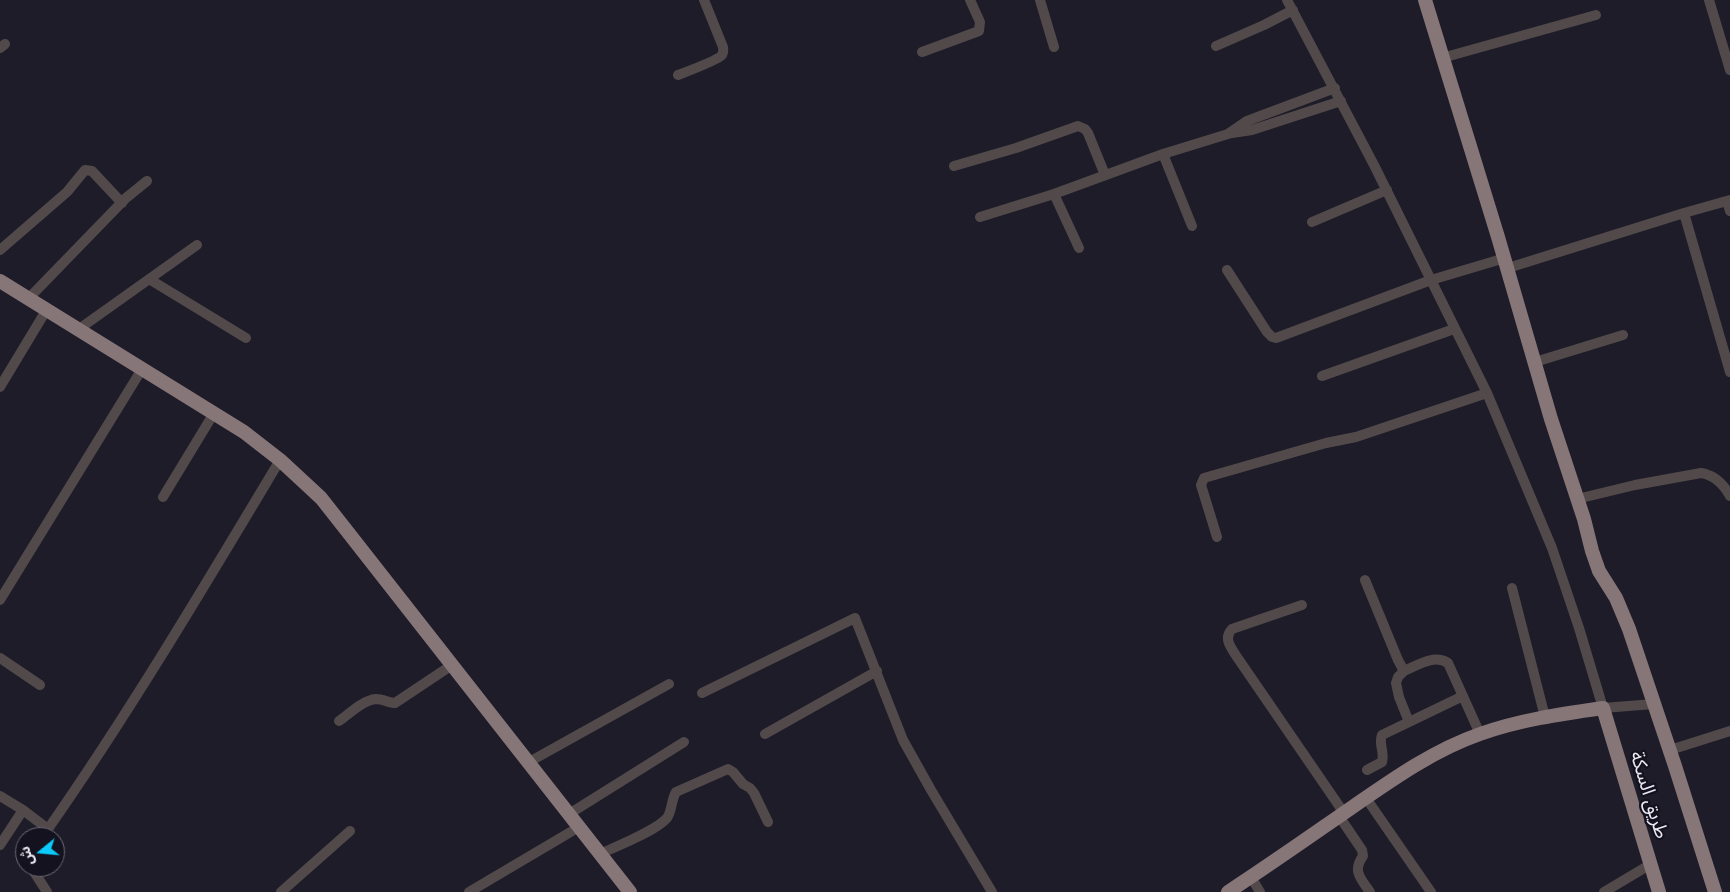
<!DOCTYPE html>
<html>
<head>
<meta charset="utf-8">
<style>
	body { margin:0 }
	#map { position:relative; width:1730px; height:892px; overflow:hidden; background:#1e1c28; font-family:Mulish,"Noto Sans Arabic",sans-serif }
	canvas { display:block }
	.north { position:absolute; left:15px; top:827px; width:50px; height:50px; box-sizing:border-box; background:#14121f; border:1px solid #6a6874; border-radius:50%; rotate:253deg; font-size:14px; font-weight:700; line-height:20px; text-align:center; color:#ebeaf3 }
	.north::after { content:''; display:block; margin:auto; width:18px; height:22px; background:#0ccafa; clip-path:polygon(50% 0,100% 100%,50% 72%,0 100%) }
</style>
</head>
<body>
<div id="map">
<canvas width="1730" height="892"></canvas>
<div class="north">ش</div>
</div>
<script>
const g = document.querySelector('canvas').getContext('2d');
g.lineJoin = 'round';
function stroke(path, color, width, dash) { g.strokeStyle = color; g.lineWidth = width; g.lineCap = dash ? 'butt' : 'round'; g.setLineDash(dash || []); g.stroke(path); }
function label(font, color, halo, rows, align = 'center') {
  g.font = font + ' Mulish,"Noto Sans Arabic",sans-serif'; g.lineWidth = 4.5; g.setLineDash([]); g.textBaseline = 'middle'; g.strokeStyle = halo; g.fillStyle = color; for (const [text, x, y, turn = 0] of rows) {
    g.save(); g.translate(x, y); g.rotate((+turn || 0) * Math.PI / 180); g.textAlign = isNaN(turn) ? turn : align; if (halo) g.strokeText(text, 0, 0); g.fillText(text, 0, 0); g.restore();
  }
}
stroke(new Path2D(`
	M1040 0 1054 47
	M1287 0 1374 165 1487 393 1552 548 1579 628 1603 708 1654 704
	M1709 0 1730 70
	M1216 46 1264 25 1293 10
	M0 48 5 44
	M922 52 979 31 980 22 970 0
	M1442 58 1596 15
	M678 75C686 72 718 60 722 55 724 52 723 50 723 47L704 0
	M1232 133 1252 130 1341 101
	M1163 154 1192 226
	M954 166 1016 148 1078 126 1085 129 1088 133 1105 175
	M1054 194 1079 248
	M1727 201 1730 211
	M1684 213 1730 372
	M980 217 1054 194 1163 154 1228 134 1247 121 1335 88
	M1312 222 1387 190
	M0 250 67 192 85 170 92 171 122 203
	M1508 268 1684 213 1730 200
	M1227 270 1267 332 1272 337 1276 338 1431 280 1505 258
	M149 279 246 338
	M29 298 126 198 147 181
	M79 329 197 245
	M1535 362 1623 335
	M1322 376 1454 329
	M0 387 47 309
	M163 497 214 413
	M1577 499 1635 485 1701 473C1714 475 1724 485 1730 496
	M1217 537 1201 485 1204 478 1326 443 1356 437 1487 393
	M1365 580 1398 660 1404 671C1418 665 1434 654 1448 663L1480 734
	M1512 588 1545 717
	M0 600 142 369
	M1302 605 1232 629C1223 638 1231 648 1237 657L1344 813
	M0 658 40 685
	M1404 671 1398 677 1396 683 1399 697 1409 722
	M702 693 855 618 903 740 931 790 992 892
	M339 721C349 714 363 700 376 699 383 699 389 703 395 703L452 665
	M765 734 877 671
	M1670 750 1730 731
	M529 762 669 684
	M1367 770 1382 762C1385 752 1378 743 1382 735L1463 696
	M0 796 23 810 48 829
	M1366 798 1431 892
	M569 814 684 742
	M1339 816 1362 850 1363 856C1352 871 1361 879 1370 892
	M45 837 48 829C131 710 205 585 280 460
	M0 845 23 810
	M600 854C617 846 656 831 667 818 672 812 671 800 676 792L728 769 733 772 743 784 750 788 754 793 768 822
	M31 867 47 892
	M1251 877 1260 892
	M281 892 350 831
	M469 892 579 827
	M1604 892 1651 864`), '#524a4a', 10);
stroke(new Path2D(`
	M1425 0 1498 237 1551 419 1584 519 1592 551 1599 571 1616 598 1629 629 1675 766 1715 892
	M0 281 244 432 280 460 307 485 321 498 347 531 630 892
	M1228 892C1271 864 1312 835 1354 806 1393 779 1434 750 1480 734 1519 720 1561 714 1603 708L1659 892`), '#877677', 14);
label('19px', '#ebeaf3', '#14121f', [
	["طريق السكة",1649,795,73]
]);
</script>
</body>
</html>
